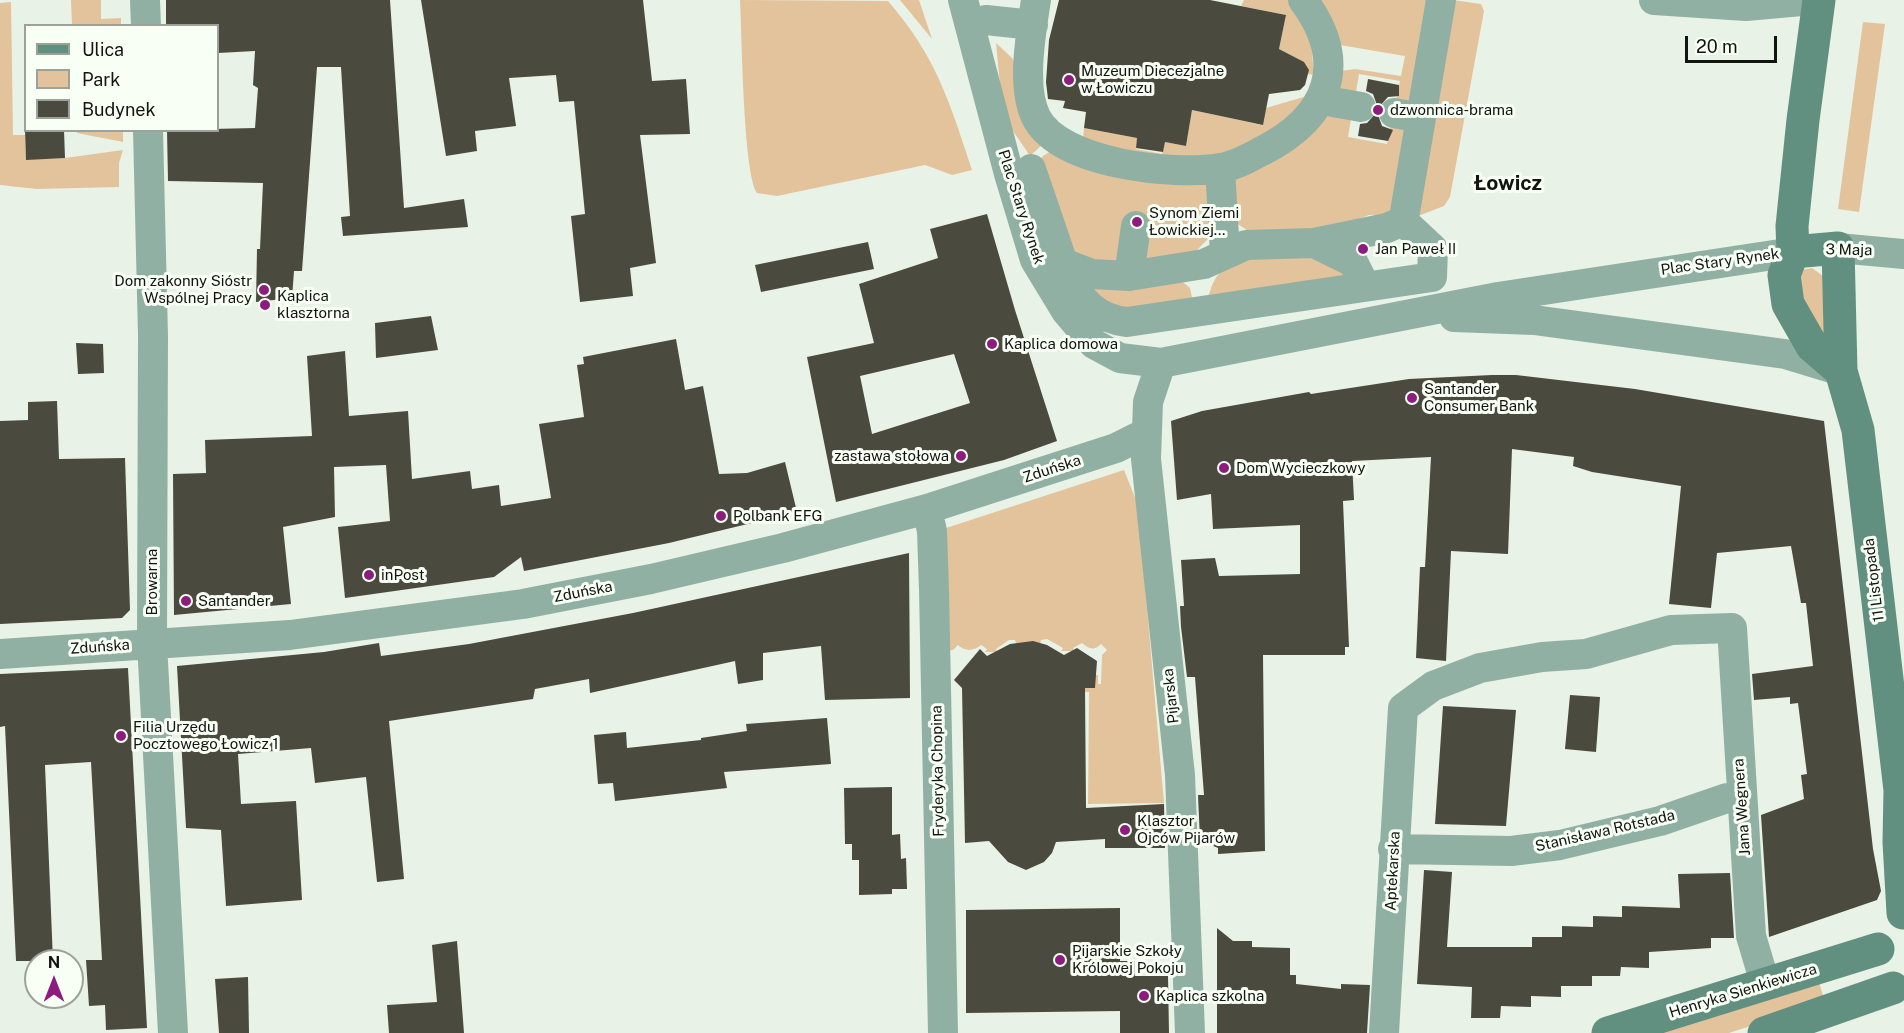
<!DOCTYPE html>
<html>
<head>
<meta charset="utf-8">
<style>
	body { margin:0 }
	#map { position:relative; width:1904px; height:1033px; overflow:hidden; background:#e9f2e6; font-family:"Public Sans",sans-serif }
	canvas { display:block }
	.legend { position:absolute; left:24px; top:24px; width:195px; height:108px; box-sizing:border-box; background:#f8fff5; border:2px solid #9ca199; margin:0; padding:8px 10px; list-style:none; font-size:18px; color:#111410 }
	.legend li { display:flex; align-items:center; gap:12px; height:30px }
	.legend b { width:30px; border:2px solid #9ca199 }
	.north { position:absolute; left:24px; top:949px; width:60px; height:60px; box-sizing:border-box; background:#f8fff5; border:2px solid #9ca199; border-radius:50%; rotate:0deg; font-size:16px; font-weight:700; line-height:24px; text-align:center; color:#111410 }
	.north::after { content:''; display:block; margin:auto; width:21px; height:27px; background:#8d1c7e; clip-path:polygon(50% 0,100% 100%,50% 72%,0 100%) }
	.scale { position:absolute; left:1685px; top:36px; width:92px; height:27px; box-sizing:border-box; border:3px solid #111410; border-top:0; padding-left:8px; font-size:18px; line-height:21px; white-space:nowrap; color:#111410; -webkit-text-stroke:4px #f8fff5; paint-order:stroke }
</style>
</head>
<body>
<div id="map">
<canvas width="1904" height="1033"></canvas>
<ul class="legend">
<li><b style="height:8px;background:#629080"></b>Ulica</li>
<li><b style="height:16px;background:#e3c39b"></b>Park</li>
<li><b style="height:16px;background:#4b4a3f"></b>Budynek</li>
</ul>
<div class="north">N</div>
<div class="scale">20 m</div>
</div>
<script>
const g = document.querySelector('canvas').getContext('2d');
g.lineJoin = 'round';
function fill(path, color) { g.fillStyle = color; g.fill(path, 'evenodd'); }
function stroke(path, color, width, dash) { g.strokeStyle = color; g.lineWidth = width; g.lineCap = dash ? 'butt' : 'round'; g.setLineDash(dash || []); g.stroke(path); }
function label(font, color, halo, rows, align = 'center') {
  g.font = font + ' "Public Sans",sans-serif'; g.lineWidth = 6; g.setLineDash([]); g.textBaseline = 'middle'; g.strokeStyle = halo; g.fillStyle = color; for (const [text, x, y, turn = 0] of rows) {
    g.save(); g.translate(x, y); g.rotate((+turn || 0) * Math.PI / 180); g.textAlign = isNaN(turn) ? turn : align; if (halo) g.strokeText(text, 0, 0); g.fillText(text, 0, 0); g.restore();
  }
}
fill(new Path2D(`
	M71 0H101V19L121 18V25H72Z
	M740 0 888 1C937 58 949 101 972 170L952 175 925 165 777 196 757 193C743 172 742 34 740 0Z
	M900 0H919L932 39Z
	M1244 0H1293L1309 19 1314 75 1308 74 1298 59 1279 49 1286 15 1241 6Z
	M1312 0H1435L1391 216 1369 215 1325 232H1250L1230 219V183L1326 114 1351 119 1348 137 1387 144 1400 81 1359 74 1356 92H1339L1341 71 1355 69 1401 76 1405 56 1340 45Z
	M1453 0 1481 4 1484 11 1450 197 1444 206 1418 216Z
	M11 2 13 135H25L26 159 65 158 123 150 119 163V187L37 189 0 185V3Z
	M1863 22 1885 24 1859 212 1838 209Z
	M996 43 1013 59 1043 144 1030 156 1003 116Z
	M1307 96 1315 97 1238 154 1152 161 1083 140 1084 128 1137 138 1136 149 1162 154 1165 142 1186 146 1192 110 1262 125 1266 108Z
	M77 131H123V142L77 133Z
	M1056 148 1209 177 1213 221 1208 239 1191 256 1123 267 1075 254 1036 165 1043 156Z
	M1303 254 1351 276 1207 305C1216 248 1256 257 1303 254Z
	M1812 268 1823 276 1826 346C1811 325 1789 297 1801 270Z
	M1179 279 1190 288 1194 307H1094L1092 282Z
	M1124 470 1138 505 1164 803 1088 804 1089 692H1079V675H1098V684H1101L1102 655 1107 650 1101 644C1094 651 1089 649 1082 643L1073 648 1074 651H1061L1063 648 1047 639 1041 640 1040 645 1017 646 1015 640H1009L996 649 997 652H985L987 649 981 645C974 651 966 652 958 645L953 650 942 651 943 529Z
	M1818 979 1825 1002 1729 1033H1657Z`), '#e3c39b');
fill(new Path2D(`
	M166 0H390L404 208 464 199 468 227 343 236 341 217 350 216 341 67H317L302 271H294L292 298 256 302 257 249H260L263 183 168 181 167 130 255 128 258 88 253 85 255 51 218 53V26H166Z
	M421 0H643L652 81 686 79 690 134 640 135 656 263 630 268 633 296 580 302 571 216 585 214 574 101 559 102 556 75 509 78 516 126 475 131 477 151 446 156Z
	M1059 0H1210L1286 15 1279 49 1304 62 1309 70 1305 85 1300 90 1269 94 1263 125 1192 110 1186 146 1165 142 1163 152 1136 148 1137 138 1084 128 1086 112 1063 108 1065 101 1048 99 1046 82 1049 40Z
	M1368 79 1399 85V96L1388 97 1378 108 1373 94 1366 91Z
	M1377 112 1382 126 1393 130 1388 141 1358 136 1360 124 1367 123Z
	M25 130H64L65 158 26 160Z
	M987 214 1015 310 1057 441 1004 460 836 502 807 357 874 343 859 284 938 258 930 229ZM954 354 970 403 872 434 860 376Z
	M868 242 874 269 761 292 755 265Z
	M431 316 438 350 376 358 375 323Z
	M676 339 685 390 703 386 719 474 747 473 785 462 797 512 669 543 524 571 521 557 494 577 345 598 338 527 390 521 386 465 334 467 335 517 283 527 291 604 174 615 173 474 206 473 205 440 312 436 307 356 345 351 349 416 408 411 412 479 470 471 472 489 499 485 501 506 551 498 539 424 584 417 577 365 584 364 583 357Z
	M76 343 103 344 104 373 78 374Z
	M1492 375H1516L1635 389 1824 421 1873 849 1881 891 1877 900 1769 937 1761 815 1804 799 1801 775 1807 774 1798 703 1790 704V697L1754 700 1752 674 1813 666 1806 603H1801L1791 546 1717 553 1711 608 1669 604 1681 486 1592 472 1573 466 1574 457 1512 449 1508 554 1451 551 1446 661 1416 658 1420 567H1425L1431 457 1352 461 1354 500 1343 501 1349 647H1345V655H1263L1265 851 1218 854V848L1200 840 1198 795H1204L1195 677H1187L1181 627 1180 606H1184L1181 560 1215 558 1219 576 1300 574V525L1213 529 1211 494 1177 500 1171 421 1202 411 1309 392 1311 394 1409 379Z
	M57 401 59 459 125 458 130 610 122 618 0 624V421L28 420V402Z
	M909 553 910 698 825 700 821 646 763 653V680L738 684 735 661 590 693 589 679 535 689 533 699 389 721 404 879 377 882 366 777 315 783 311 748 238 754 241 804 296 801 302 900 226 906 221 830 186 828 177 666 324 652 379 643 381 656 469 644 633 613Z
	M1033 641 1047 645 1064 655 1077 648 1097 661 1095 688H1085L1086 808 1164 804 1165 848H1105V839L1056 842 1052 853 1044 862 1026 870 1008 862 989 841 965 843 962 688 954 680 980 649 987 656 1010 644Z
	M128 668 147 1028 106 1030 105 1005 89 1006 86 960H102L91 762 45 765 53 961H16L5 726 0 727V674Z
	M1570 695 1600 697 1596 752 1565 749Z
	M1443 706 1516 710 1506 826 1435 824Z
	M827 718 831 764 724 772 727 788 615 801 613 783 598 784 594 735 626 732 627 748 701 740V738L747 731 746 724Z
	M892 787V835L900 834 901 859 906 858 907 889H892V894L859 895V860H852V844H845L844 788Z
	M1424 870 1452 872 1447 947H1532V937H1562V926L1593 927V916L1622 917V906L1680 908 1678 874 1730 873 1734 938H1711V948L1649 952V968L1621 967 1620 976H1592V986H1561V997L1531 996V1007L1501 1006 1500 1018H1471L1472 987 1417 984Z
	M1120 908V961H1135V976H1168L1169 1033H1120V1011L966 1013V910Z
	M1217 928 1233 941H1252V947L1290 948V975H1296V984L1341 989V984L1370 985 1367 1033H1217Z
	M457 941 464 1033H389L387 1005 437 1002 432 945Z
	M248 977 249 1033H219L215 979Z`), '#4b4a3f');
stroke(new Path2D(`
	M145 0 146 26
	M963 0 1009 174 1035 260 1066 311 1094 344 1120 358 1161 363 1498 297 1793 252
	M1036 0C1031 33 1021 87 1036 117 1059 164 1174 176 1220 168 1235 166 1249 158 1262 151 1329 117 1350 63 1303 0
	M1654 0 1746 6 1813 0
	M986 20 1033 25
	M1322 100 1361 107
	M1394 113 1421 118
	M148 130 153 336 152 643 173 1033
	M1220 168 1225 254
	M1031 169 1063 263 1092 274 1129 276 1204 264 1246 245 1314 243 1387 228 1403 221 1405 212 1441 0
	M1314 243 1353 262 1365 286
	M1838 248 1904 254
	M1068 274C1080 301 1097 319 1127 322L1432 277 1433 249 1403 221
	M1129 276 1136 226
	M1454 317 1534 320 1785 354 1841 371
	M1161 363 1148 402 1146 459 1180 775 1190 1033
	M927 509 932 531 934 590 943 1033
	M0 654 290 635 523 604 651 579 783 548 927 509 1116 448 1146 433
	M1393 849 1511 851 1560 845 1660 821 1727 798 1742 796
	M1384 1033 1403 708 1433 686 1480 668 1542 657 1586 654 1671 630 1732 628 1751 936 1765 983`), '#91b0a4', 30);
stroke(new Path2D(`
	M1819 0 1803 120 1792 226 1793 252 1784 275 1788 304 1812 346 1841 371
	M1793 252 1838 248 1841 371 1858 430 1900 790 1899 842 1903 913
	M1608 1033 1878 949
	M1764 1033 1893 988`), '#629080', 33);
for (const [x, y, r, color] of [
	[1069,80,6,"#8d1c7e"],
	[1378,110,6,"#8d1c7e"],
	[1137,222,6,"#8d1c7e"],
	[1363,249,6,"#8d1c7e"],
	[264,290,6,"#8d1c7e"],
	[265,305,6,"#8d1c7e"],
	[992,344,6,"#8d1c7e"],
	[1412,398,6,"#8d1c7e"],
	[961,456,6,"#8d1c7e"],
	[1224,468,6,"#8d1c7e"],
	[721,516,6,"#8d1c7e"],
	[369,575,6,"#8d1c7e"],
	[186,601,6,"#8d1c7e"],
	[121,736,6,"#8d1c7e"],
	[1125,830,6,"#8d1c7e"],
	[1060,960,6,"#8d1c7e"],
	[1144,996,6,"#8d1c7e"]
]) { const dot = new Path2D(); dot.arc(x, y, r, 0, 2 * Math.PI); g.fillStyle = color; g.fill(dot); stroke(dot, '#f8fff5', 2); }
label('15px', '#111410', '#f8fff5', [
	["Muzeum Diecezjalne",1081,71],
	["w Łowiczu",1081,88],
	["dzwonnica-brama",1390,110],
	["Synom Ziemi",1149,213],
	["Łowickiej...",1149,230],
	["Jan Paweł II",1375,249],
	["Dom zakonny Sióstr",252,281,"right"],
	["Wspólnej Pracy",252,298,"right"],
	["Kaplica",277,296],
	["klasztorna",277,313],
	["Kaplica domowa",1004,344],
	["Santander",1424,389],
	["Consumer Bank",1424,406],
	["zastawa stołowa",949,456,"right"],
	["Dom Wycieczkowy",1236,468],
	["Polbank EFG",733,516],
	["inPost",381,575],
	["Santander",198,601],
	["Filia Urzędu",133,727],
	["Pocztowego Łowicz 1",133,744],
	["Klasztor",1137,821],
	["Ojców Pijarów",1137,838],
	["Pijarskie Szkoły",1072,951],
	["Królowej Pokoju",1072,968],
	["Kaplica szkolna",1156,996]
], 'left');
label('15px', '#111410', '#f8fff5', [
	["Plac Stary Rynek",1021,207,72],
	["3 Maja",1849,250,1],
	["Plac Stary Rynek",1720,262,-8],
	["Zduńska",1052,469,-18],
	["11 Listopada",1874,580,-97],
	["Browarna",152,582,-90],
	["Zduńska",583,592,-11],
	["Zduńska",100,647,-4],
	["Pijarska",1171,696,-96],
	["Fryderyka Chopina",938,771,-91],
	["Jana Wegnera",1742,807,-94],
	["Stanisława Rotstada",1605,831,-13],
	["Aptekarska",1393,871,-87],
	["Henryka Sienkiewicza",1743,991,-17]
]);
label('bold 21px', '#111410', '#f8fff5', [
	["Łowicz",1508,184]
]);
</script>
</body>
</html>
